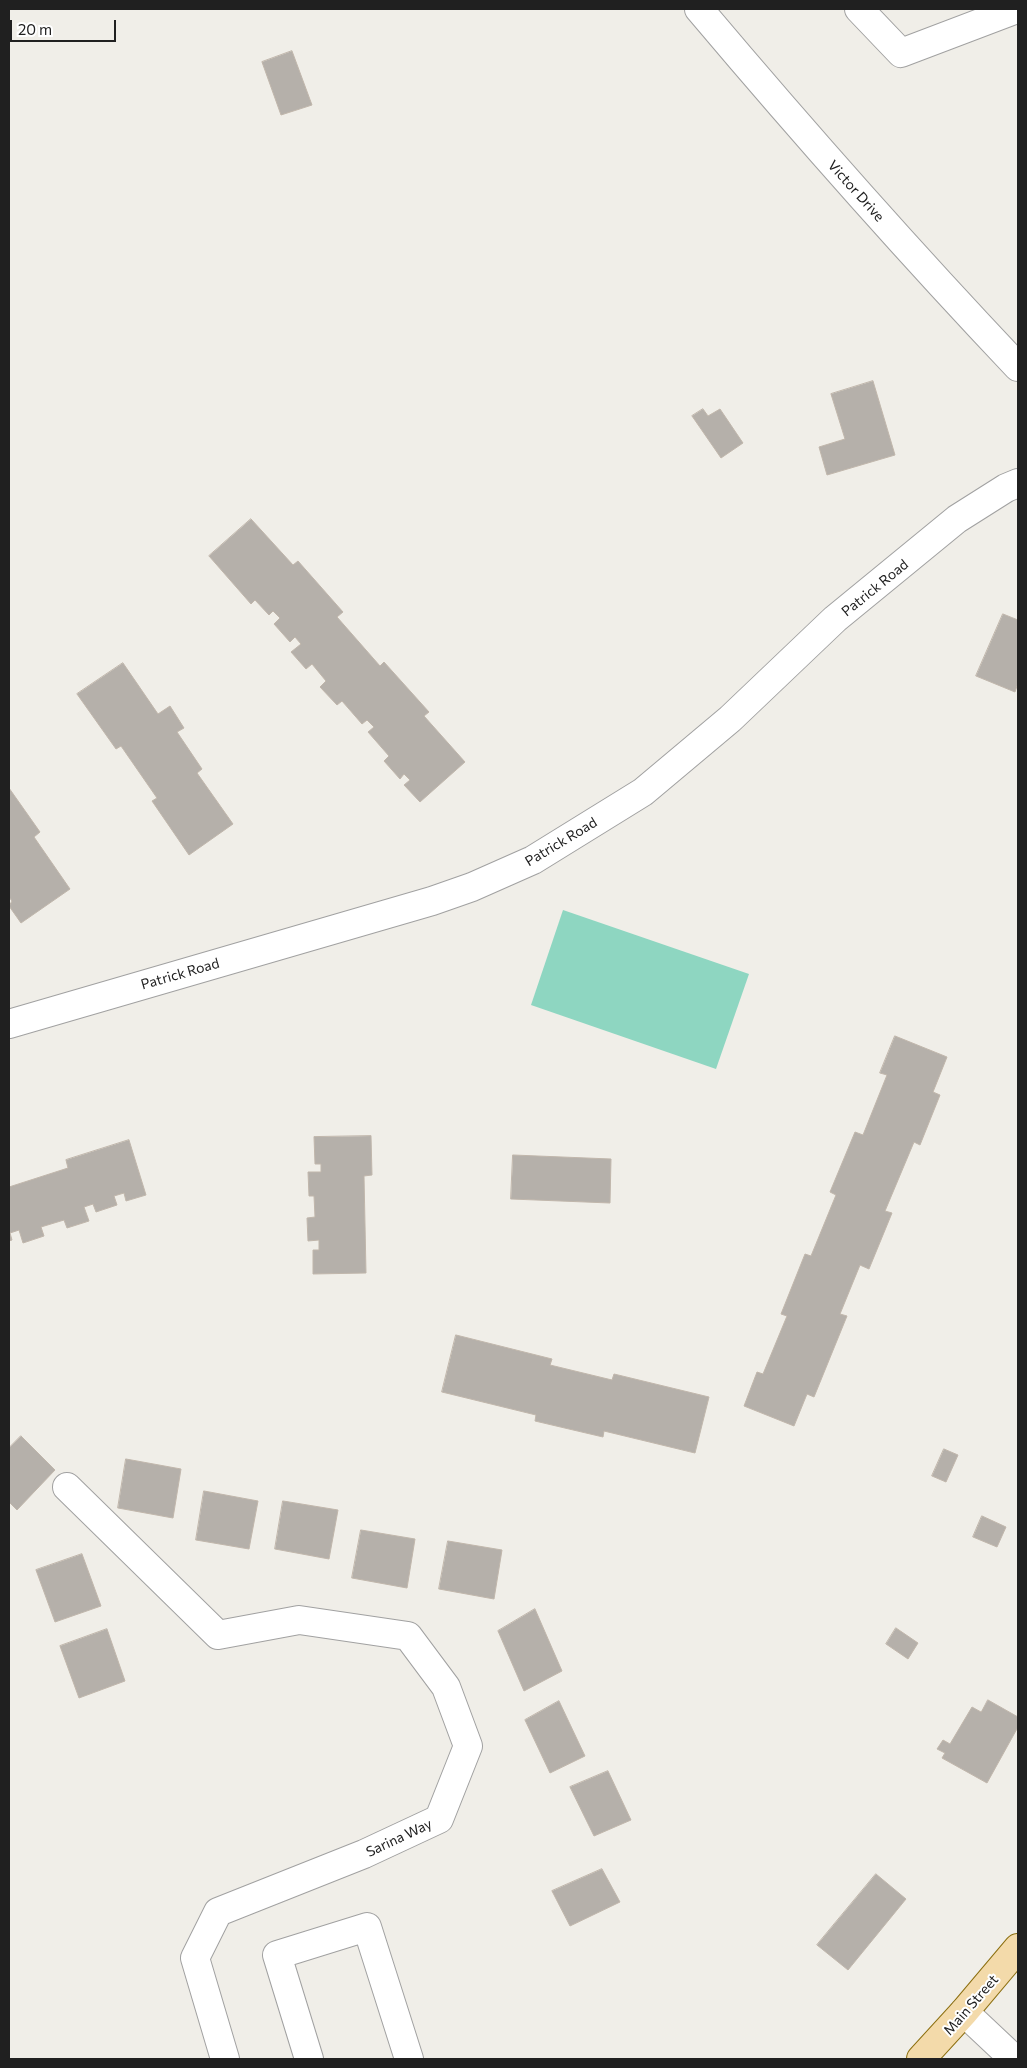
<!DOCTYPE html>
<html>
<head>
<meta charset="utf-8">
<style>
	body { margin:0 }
	#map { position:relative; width:1027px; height:2068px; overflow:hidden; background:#f0eee8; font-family:Commissioner,sans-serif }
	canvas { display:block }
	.frame { position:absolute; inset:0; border:10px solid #202020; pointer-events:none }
	.scale { position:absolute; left:10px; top:20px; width:106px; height:22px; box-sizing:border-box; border:2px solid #202020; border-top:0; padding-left:6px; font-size:15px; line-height:18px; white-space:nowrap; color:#202020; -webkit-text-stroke:4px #fff; paint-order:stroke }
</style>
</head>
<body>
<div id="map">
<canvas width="1027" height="2068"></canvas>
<div class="frame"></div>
<div class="scale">20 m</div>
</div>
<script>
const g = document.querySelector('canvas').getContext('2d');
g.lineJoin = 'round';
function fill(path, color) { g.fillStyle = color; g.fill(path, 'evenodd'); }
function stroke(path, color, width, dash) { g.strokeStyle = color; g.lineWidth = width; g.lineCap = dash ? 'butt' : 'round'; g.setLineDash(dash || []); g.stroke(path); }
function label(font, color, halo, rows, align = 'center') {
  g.font = font + ' Commissioner,sans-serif'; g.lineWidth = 4; g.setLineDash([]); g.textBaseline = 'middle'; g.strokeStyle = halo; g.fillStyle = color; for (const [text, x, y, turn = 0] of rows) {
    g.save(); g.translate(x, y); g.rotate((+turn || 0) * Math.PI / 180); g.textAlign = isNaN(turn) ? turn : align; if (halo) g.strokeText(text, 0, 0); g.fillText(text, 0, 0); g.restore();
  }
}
fill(new Path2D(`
	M563 910 749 974 716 1069 531 1005Z`), '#8ed6c1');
const building = new Path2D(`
	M292 51 312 105 281 115 262 62Z
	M873 381 895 455 827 475 819 447 845 439 831 394Z
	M703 409 708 416 720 409 743 443 721 458 692 416Z
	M251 519 293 565 298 561 343 612 337 617 380 666 384 662 429 712 424 716 465 762 420 802 404 785 410 780 404 774 400 779 384 761 389 756 368 732 374 727 367 720 362 724 342 701 337 705 320 687 326 681 312 664 306 669 291 652 301 644 295 637 290 642 274 624 280 618 273 611 269 615 255 600 251 604 209 556Z
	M1003 614 1018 620V683L1015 692 976 676Z
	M123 663 158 714 170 706 184 728 177 732 202 769 197 773 233 824 189 855 152 801 157 798 121 746 116 749 77 694Z
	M9 788 40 832 34 837 70 889 21 923 9 906 12 901 9 897Z
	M895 1036 947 1057 933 1092 940 1095 920 1145 914 1142 885 1211 892 1213 869 1269 860 1265 840 1314 847 1316 814 1397 807 1394 794 1426 744 1406 757 1372 763 1374 787 1316 781 1314 805 1254 811 1256 836 1195 830 1192 855 1132 863 1135 887 1075 880 1073Z
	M371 1136 372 1175 364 1176 366 1273 313 1274V1250H319V1240L308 1241 307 1218 315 1217 314 1196H309L308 1172H321V1164H315L314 1137Z
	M129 1140 146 1195 126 1201 124 1193 114 1196 117 1205 96 1212 93 1204 84 1207 89 1221 67 1228 64 1220 41 1227 44 1236 23 1243 19 1230 10 1233 12 1240 9 1241V1187L68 1168 66 1160Z
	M513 1155 611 1159 610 1203 511 1199Z
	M456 1335 552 1359 550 1365 612 1380 614 1374 709 1397 695 1453 604 1431 603 1437 535 1421 536 1415 442 1392Z
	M21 1436 55 1470 17 1510 9 1502V1448Z
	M944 1449 958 1455 946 1482 932 1476Z
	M126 1459 181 1469 173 1518 118 1508Z
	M204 1491 258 1501 249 1549 196 1540Z
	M283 1501 338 1510 329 1559 275 1549Z
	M982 1516 1006 1527 997 1547 973 1537Z
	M361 1530 415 1539 407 1588 352 1578Z
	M448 1541 502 1550 494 1599 439 1589Z
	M82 1554 101 1606 55 1622 36 1570Z
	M535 1609 562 1671 524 1691 498 1631Z
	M896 1628 918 1643 908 1659 886 1644Z
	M107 1629 125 1681 79 1698 60 1646Z
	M988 1700 1018 1717V1727L987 1783 942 1758 945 1753 937 1749 943 1740 950 1744 972 1707 981 1712Z
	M559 1701 585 1756 550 1773 525 1720Z
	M608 1771 631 1820 594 1836 570 1787Z
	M602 1869 620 1902 570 1926 552 1891Z
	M876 1874 906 1899 848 1970 817 1945Z`);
fill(building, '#b5b0aa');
stroke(building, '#c0b6ab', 1);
const minor = new Path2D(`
	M699 9C802 131 908 251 1018 367
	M859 9 901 53 1017 9
	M9 1024 432 901 472 887 533 860 643 792 730 719 835 619 957 519 1006 488 1018 483
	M67 1487 218 1635 299 1620 408 1636 446 1687 468 1746 439 1819 364 1854 218 1912 195 1958 225 2059
	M964 2012 1014 2059
	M309 2059 277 1955 367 1927 409 2059`);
const major = new Path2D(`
	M921 2059 964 2012 1018 1948`);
stroke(minor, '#a1a1a1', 30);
stroke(major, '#8c6f10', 30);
stroke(minor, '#fff', 28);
stroke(major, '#f3daaa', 28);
label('14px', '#202020', '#fff', [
	["Victor Drive",856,191,48],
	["Patrick Road",875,588,-39],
	["Patrick Road",561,842,-31],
	["Patrick Road",180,974,-16],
	["Sarina Way",399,1838,-25],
	["Main Street",971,2005,-49]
]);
</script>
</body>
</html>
